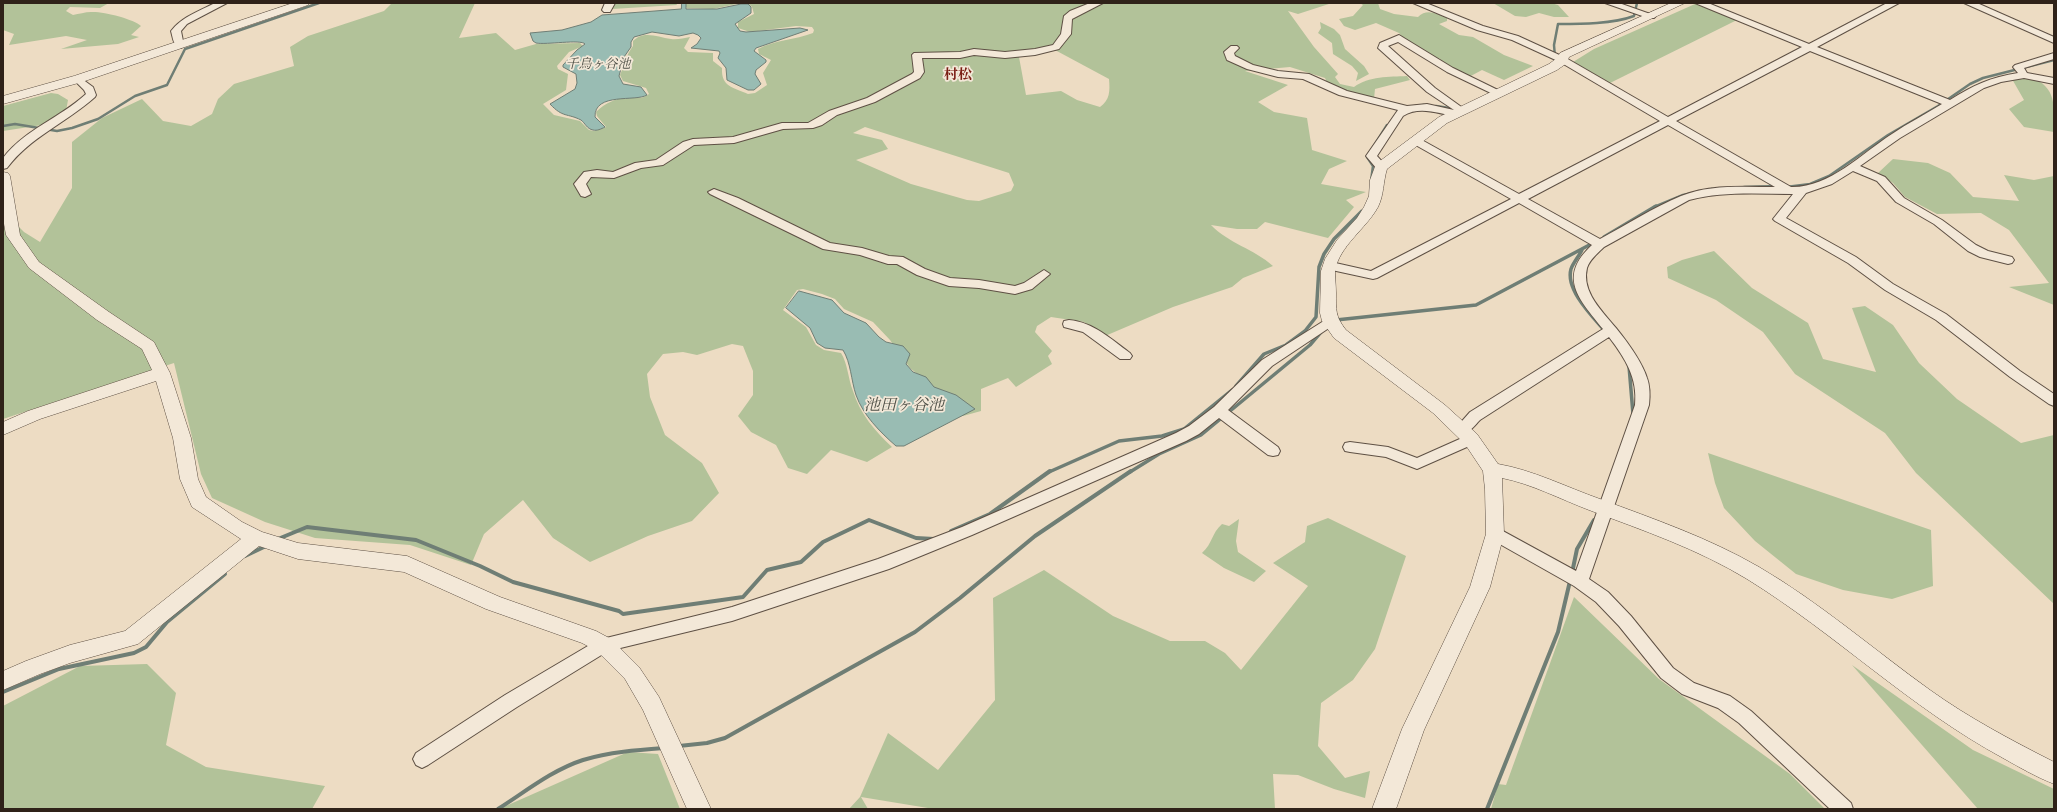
<!DOCTYPE html>
<html>
<head>
<meta charset="utf-8">
<style>
	body { margin:0 }
	#map { position:relative; width:2057px; height:812px; overflow:hidden; background:#eddcc3; font-family:"IM FELL Great Primer",serif }
	canvas { display:block }
	.frame { position:absolute; inset:0; border:4px solid #2f2219; pointer-events:none }
</style>
</head>
<body>
<div id="map">
<canvas width="2057" height="812"></canvas>
<div class="frame"></div>
</div>
<script>
const g = document.querySelector('canvas').getContext('2d');
g.lineJoin = 'round';
function fill(path, color) { g.fillStyle = color; g.fill(path, 'evenodd'); }
function stroke(path, color, width, dash) { g.strokeStyle = color; g.lineWidth = width; g.lineCap = dash ? 'butt' : 'round'; g.setLineDash(dash || []); g.stroke(path); }
function label(font, color, halo, rows, align = 'center') {
  g.font = font + ' "IM FELL Great Primer","Noto Serif JP",serif'; g.lineWidth = 3.5; g.setLineDash([]); g.textBaseline = 'middle'; g.strokeStyle = halo; g.fillStyle = color; for (const [text, x, y, turn = 0] of rows) {
    g.save(); g.translate(x, y); g.rotate((+turn || 0) * Math.PI / 180); g.textAlign = isNaN(turn) ? turn : align; if (halo) g.strokeText(text, 0, 0); g.fillText(text, 0, 0); g.restore();
  }
}
fill(new Path2D(`
	M3 3H109L100 8 70 7 66 11 73 15C79 14 85 12 91 12 102 11 134 19 141 26L131 35 139 37 118 44 61 49 87 40 66 36 9 45 14 34 3 30Z
	M392 3H475L459 38 496 33 515 50 536 44 580 43 583 46 569 52 557 66 558 69 568 74 566 90 543 104 554 115 580 121 589 130 594 131 606 127 597 116 596 112C605 103 618 97 631 97 638 98 643 99 649 94L646 88 623 81 620 75C625 64 626 55 633 46V41C644 30 657 37 671 39 677 40 684 38 690 37L684 48 688 52 713 53V61L722 68C721 87 733 87 748 94L755 93 767 85 763 73 771 60 759 54 758 49C774 40 795 40 813 33L814 30 812 27 796 26 750 32 738 28V22L754 14 752 7 747 3H1332L1298 14 1288 11 1314 47 1338 74 1335 77 1340 84 1354 87C1369 76 1389 77 1407 76L1410 80 1375 89 1374 99 1328 85 1325 78 1290 67 1245 71 1288 85 1258 102 1274 112 1307 118 1312 150 1347 161 1329 169 1321 184 1366 192 1346 200 1354 207 1328 238 1265 222 1257 229H1237L1211 225C1228 243 1254 249 1273 266L1243 278 1232 287 1173 307 1105 336 1084 322 1051 317 1037 326 1035 332 1052 351 1048 356 1052 364 1016 387 1008 378 981 389V411L963 416 950 396 933 387 910 368 890 340 873 322 844 309 835 299 822 294 803 289 797 290 783 310 806 327 816 345 824 350 841 353C848 364 848 379 853 391 860 414 875 431 892 447L867 462 831 450 807 474 788 468 776 445 751 432 738 416 753 395V371L743 346 732 344 697 355 683 352 663 354 647 374 650 397 665 435 702 463 719 493 692 521 648 536 590 562 553 538 523 500 484 534 471 565 410 545 315 538 265 522 212 498 201 474 174 363 3 419V211L24 232 40 242 72 188V142L102 118 142 99 163 121 191 126 212 114 218 99 234 84 294 66 290 47 308 36 384 11ZM1055 50 1109 79C1110 91 1110 100 1100 107L1077 100 1061 91 1026 95 1019 57ZM865 127 1009 173 1014 185 1011 191 979 201 967 200 911 184 856 160 888 149 882 140 853 133Z
	M612 3H676L677 5 612 9 610 8Z
	M682 3H741L713 9 687 8Z
	M1360 3H1378L1380 9 1394 14 1418 17C1427 8 1437 14 1447 18V21L1439 24 1459 35 1473 37 1504 55 1533 66 1504 80 1482 70 1467 78 1445 66 1439 58V63L1405 41 1399 33 1376 23 1355 30 1344 26 1339 19 1353 16 1363 5Z
	M1493 3H1551L1558 5 1569 17H1554L1539 13 1526 17 1515 16Z
	M1695 4 1737 20 1610 83 1573 62 1594 49Z
	M1320 22 1334 29 1340 35 1345 49 1364 66 1369 74 1356 81 1358 73 1352 66 1333 54 1332 43 1318 33 1321 28Z
	M2031 77C2057 88 2054 105 2054 132L2024 127 2009 109 2024 100 2012 79Z
	M51 93 58 94 68 100 66 111 42 125 3 131V106Z
	M1893 159 1928 163 1950 173 1973 197 2019 201 2004 175 2034 180 2054 176V305L2009 287 2049 283 2009 230 1981 213 1937 214 1905 197 1893 183 1878 173Z
	M1714 251 1752 288 1808 323 1823 359 1876 372 1852 308 1865 306 1893 325 1919 363 1957 399 2021 443 2054 435V604L1916 473 1885 433 1795 374 1763 332 1716 300 1668 278 1667 267 1682 260Z
	M1708 453 1931 530 1933 586 1892 599 1843 590 1796 574 1755 541 1724 508 1715 483Z
	M1328 518 1406 556 1375 649 1353 680 1321 703 1318 746 1345 778 1370 771 1365 798 1334 789 1298 775 1273 774 1275 809H934L861 797 868 809H849L860 797 888 733 938 770 995 700 993 598 1044 570 1113 616 1170 641H1205L1225 653 1241 670 1308 586 1273 563 1305 542 1307 526Z
	M1239 519 1236 541 1238 552 1266 571 1254 582 1224 568 1202 553C1213 543 1211 534 1222 524L1229 526Z
	M1574 597 1659 679 1790 774 1825 809H1491L1498 784 1506 785Z
	M147 664 176 693 166 745 206 767 325 786 312 809H3V706L80 666Z
	M1852 665 1973 750 2054 789V809H1978Z
	M628 752 658 754 680 809H499Z`), '#b2c299');
const water = new Path2D(`
	M682 3H686V9H717L741 4H748L751 7V13L735 24 740 31 746 32 800 28 808 30 756 48 754 51 766 60V62L756 70 755 74 761 84 754 90H748L727 80 726 68 718 58 720 53 719 51 691 48 697 44 701 38 698 35 693 33 679 36 652 32 634 37 631 42V47L624 57 619 76 623 84 641 87 647 95C636 102 594 92 595 117L605 127C601 129 597 131 593 130 587 129 585 123 581 120 567 113 563 118 550 104L575 89 577 83 576 74 563 67V65L577 50 585 44C581 39 546 45 536 43L533 41 530 33 562 30 591 22 602 15 681 9Z
	M799 291 832 300 844 313 866 323 879 337 886 342 903 346 910 354 906 364 913 372 926 377 934 387 956 395 975 409 904 446H896C880 432 863 415 856 395 851 380 851 363 843 350L825 348 817 343 810 328 786 308Z`);
fill(water, '#99bcb3');
stroke(water, '#6f7e75', 1);
stroke(new Path2D(`
	M1555 57 1554 45 1558 24C1581 24 1613 24 1634 16L1637 3
	M1436 106 1456 109
	M1407 107 1424 105
	M3 126 15 124 57 131 72 128 98 119 135 96 167 85 185 49 319 3
	M1371 181 1373 166 1367 157 1387 125
	M1744 187 1778 186
	M1786 187 1810 184 1829 176 1888 135 1938 106 1970 84 1983 78 2054 60
	M1654 207 1683 195 1712 189`), '#6f7e75', 2.5);
stroke(new Path2D(`
	M1604 237 1656 206
	M1582 250C1579 256 1573 263 1571 269 1565 290 1593 317 1605 331
	M1336 320 1476 305 1595 242
	M1629 366 1633 414
	M1236 386 1264 354 1286 345 1305 331 1316 317 1319 267 1324 254 1334 239 1362 211
	M1049 472 1119 441 1162 436 1184 429 1232 390
	M1130 472 1159 454 1201 435 1310 345 1321 332`), '#6f7e75', 3.5);
stroke(new Path2D(`
	M951 531 990 514 1050 471
	M278 539 307 527 416 540 480 566 513 582 619 611 623 614 743 597 767 570 801 562 823 542 869 520 916 538 934 539
	M245 556 266 546
	M1572 573 1577 549 1594 520
	M3 692 59 669 134 653 146 647 167 622 225 574
	M679 746 707 743 725 738 915 632 960 598 1035 536 1131 471
	M498 809C525 792 552 770 583 760 610 752 638 750 665 748
	M1487 809 1558 632 1570 581`), '#6f7e75', 4);
const minor = new Path2D(`
	M215 3H227L187 24 181 31 183 41 186 45 181 48C173 46 173 38 171 31 182 17 199 11 215 3Z
	M605 3H615L610 12H604L602 10Z
	M1090 3H1103L1072 19 1071 34 1059 49 1035 55 1005 58 974 55 960 58H922L924 72 920 78 875 102 837 115 822 125 813 128 783 129 734 143 694 145 663 165 641 168 614 178 591 177 586 184 591 194 585 197 581 196 574 184 584 172 597 170 613 172 635 163 656 160 683 142 693 139 733 137 782 123H808L829 111 867 98 912 74 914 72 912 55 914 53 960 52 974 49 1005 52 1035 49 1053 45 1061 34 1064 16 1070 11Z
	M1413 3H1426L1483 26 1518 36 1566 58 1668 117 1802 47 1695 3H1708L1809 44 1887 3H1899L1817 47 1950 100C1972 86 1991 77 2018 73L2013 67 2015 65 2054 53V59L2024 68 2027 73 2054 78V84L2024 78 2001 82 1984 88 1900 138 1860 166 1885 177 1904 198 1942 220 1976 245 1988 251 2012 257 2014 260 2012 263 2008 264 1980 257 1968 251 1934 224 1896 202 1877 181 1853 171 1832 184 1806 193 1786 218 1856 257 1893 284 1946 314 2020 371 2054 394V406L2049 404 2010 377 1936 320 1885 290 1848 263 1775 221 1773 219 1793 194C1758 194 1723 191 1689 200L1604 247C1598 253 1590 259 1587 268 1581 292 1603 312 1616 328 1628 343 1641 360 1647 378 1650 386 1650 396 1649 405L1589 579 1608 592 1631 616 1673 668 1694 683 1730 696 1751 711 1851 803 1853 809H1830L1739 723 1718 708 1682 694 1661 678 1619 626 1596 602 1574 586 1489 538 1487 534 1489 530 1495 528 1501 530 1576 571 1635 405C1638 378 1625 358 1609 337L1480 420C1473 427 1468 436 1457 433L1455 429 1470 412 1603 329C1579 299 1557 277 1592 245L1519 203 1377 278 1373 279 1327 269 1325 266 1331 262 1371 271 1511 199 1412 143 1411 141 1412 139H1420L1519 194 1660 121 1560 62 1512 40 1477 30ZM1810 51 1942 104C1926 114 1908 123 1892 134 1861 154 1829 188 1791 187L1676 121ZM1668 125 1775 187C1744 187 1710 184 1681 196 1654 207 1626 225 1600 239L1528 199Z
	M1605 3H1619L1656 16 1654 18H1648Z
	M1964 3H1977L2054 37V43Z
	M1399 35 1453 68 1504 93 1499 96 1495 95 1447 72 1398 42 1388 46 1435 88 1467 111C1455 125 1427 101 1403 116L1377 156 1387 167 1381 170 1377 169 1366 156 1398 110 1339 95 1303 79 1278 77 1247 69 1227 60 1224 52 1231 46H1237L1239 48 1234 53 1235 56 1253 65 1278 71 1309 74 1347 91 1407 106 1427 104 1454 110 1427 92 1378 48 1380 43Z
	M78 76 93 87 96 95 95 97C66 123 30 137 7 168L3 169V158C24 130 60 118 86 94L84 90 73 79Z
	M714 189 738 198 830 243 862 248 889 256 903 257 925 269 950 278 979 280 1015 286 1024 283 1044 270 1050 274 1032 289 1015 294 979 288 949 286 917 275 897 264H888L860 255 823 249 710 194 708 192Z
	M1330 317 1335 318 1336 321 1335 324 1272 366 1228 410 1278 447 1280 451 1278 455 1273 456 1268 455 1219 418 1199 434 1186 441 972 535 889 569 732 621 608 651 517 707 428 765 422 768 416 765 413 759 416 753 505 695 598 640 732 607 878 559 962 527 1176 433 1189 426 1214 407 1262 360Z
	M1069 320C1093 322 1111 339 1130 353L1132 356 1130 359H1120L1083 332 1064 327 1063 324 1064 321Z
	M1471 434 1476 435 1478 439 1476 443 1417 469 1386 457 1350 452 1345 451 1343 447 1345 443 1350 442 1388 447 1417 458Z`);
const tertiary = new Path2D(`
	M293 3H309L308 5 82 82 3 104V96L74 76Z
	M1671 3H1685L1569 57 1567 63 1557 70 1447 123 1387 169C1383 182 1384 195 1378 207 1366 229 1339 246 1335 271 1335 278 1336 286 1336 293 1336 310 1335 316 1346 330L1445 405 1477 434 1498 464C1533 470 1566 487 1600 499 1654 519 1709 538 1759 567 1819 602 1873 649 1930 690 1969 718 2011 740 2054 762V784C2036 777 2019 767 2003 758 1909 707 1836 634 1747 579 1698 549 1642 530 1589 510 1560 499 1532 484 1502 478L1504 534 1490 587 1424 730 1396 809H1372L1402 729 1470 587 1486 534 1485 489 1483 471 1465 444 1433 413 1334 338 1322 321 1320 313 1321 271 1325 259 1337 240 1357 218 1364 207 1369 196 1370 180 1376 164 1439 117 1549 64 1557 58 1560 53Z
	M3 172 8 173 10 176 20 235 39 262 109 312 154 342 156 346 170 373 191 438 198 479 206 497 242 522 262 532 298 543 407 556 500 597 596 631 611 639 639 667 659 697 711 809H687L643 710 625 679 597 651 582 643 486 609 404 572 298 559 259 546 138 644 70 663 40 674 3 690V671L26 661 70 645 125 631 241 539 192 507 180 479 173 438 156 381 40 419 3 435V422L28 411 152 370 142 349 97 320 29 268 6 235 3 218Z`);
stroke(minor, '#5e5044', 2);
stroke(tertiary, '#5e5044', 1);
fill(minor, '#f3e8d8');
fill(tertiary, '#f3e8d8');
label('italic 13px', '#4f5047', '#f3e8d8', [
	["千鳥ヶ谷池",598,65]
]);
label('bold 14px', '#7a1f14', '#f3e8d8', [
	["村松",958,76]
]);
label('italic 16px', '#4f5047', '#f3e8d8', [
	["池田ヶ谷池",904,406]
]);
</script>
</body>
</html>
